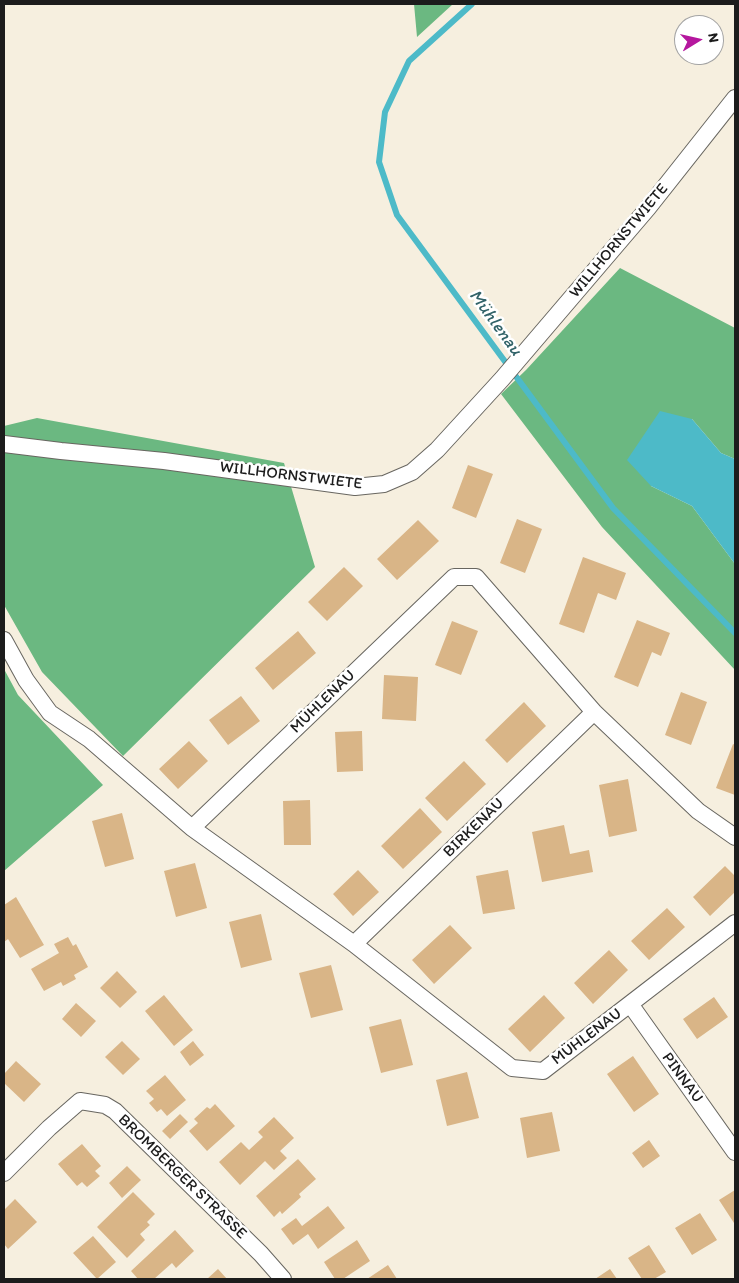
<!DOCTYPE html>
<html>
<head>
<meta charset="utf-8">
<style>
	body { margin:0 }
	#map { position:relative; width:739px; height:1283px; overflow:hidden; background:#f6efdf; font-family:Itim,sans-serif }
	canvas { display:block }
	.frame { position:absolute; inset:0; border:5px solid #1c1c1c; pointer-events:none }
	.north { position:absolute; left:674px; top:15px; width:50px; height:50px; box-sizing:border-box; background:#fff; border:1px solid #a4a4a4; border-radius:50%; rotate:81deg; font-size:14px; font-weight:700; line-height:20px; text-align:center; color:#1c1c1c }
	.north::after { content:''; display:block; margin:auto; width:18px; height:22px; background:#b5179e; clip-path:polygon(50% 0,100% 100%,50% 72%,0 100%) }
</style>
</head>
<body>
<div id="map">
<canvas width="739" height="1283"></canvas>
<div class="frame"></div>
<div class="north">N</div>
</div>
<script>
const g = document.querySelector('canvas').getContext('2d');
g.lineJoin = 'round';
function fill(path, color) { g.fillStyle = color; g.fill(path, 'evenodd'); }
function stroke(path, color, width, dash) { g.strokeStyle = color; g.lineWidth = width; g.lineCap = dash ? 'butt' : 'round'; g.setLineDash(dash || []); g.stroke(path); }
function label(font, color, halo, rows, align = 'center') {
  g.font = font + ' Itim,sans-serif'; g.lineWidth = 5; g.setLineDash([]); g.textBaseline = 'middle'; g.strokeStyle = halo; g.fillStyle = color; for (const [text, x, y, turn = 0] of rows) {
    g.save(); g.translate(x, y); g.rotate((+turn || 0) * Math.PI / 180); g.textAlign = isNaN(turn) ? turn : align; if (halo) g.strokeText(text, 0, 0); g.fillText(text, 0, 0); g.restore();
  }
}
fill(new Path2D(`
	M414 4H453L417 37Z
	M620 268 735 328V459L721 453 692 419 651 486 692 506 735 564V670L602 527 501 394 526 370Z
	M37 418 284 463 315 567 123 756 42 672 4 605V426Z
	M4 669 18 695 103 785 4 871Z`), '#6bb881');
fill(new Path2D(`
	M660 411 692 419 721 453 735 459V564L692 506 651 486 627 460Z`), '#4dbac8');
stroke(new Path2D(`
	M472 4 409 61 385 112 379 162 397 215 613 508 735 633`), '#4dbac8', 6);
fill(new Path2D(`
	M468 465 493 474 476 518 452 508Z
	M517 519 542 529 525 573 500 563Z
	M418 520 439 541 397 580 377 559Z
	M583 557 626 573 616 600 598 593 584 633 559 624Z
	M344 567 363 586 327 621 308 602Z
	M637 620 670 633 661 656 652 652 638 687 614 677Z
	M452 621 478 631 461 675 435 665Z
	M298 631 316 653 273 690 255 668Z
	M384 675 418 677 416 721 382 719Z
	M681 692 707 702 691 745 665 735Z
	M241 696 260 721 228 745 209 720Z
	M524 702 546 726 507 763 485 740Z
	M362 731 363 771 337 772 335 732Z
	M189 741 208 761 178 789 159 769Z
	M733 744 735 745V795L716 788Z
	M464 761 486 784 447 821 425 798Z
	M628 779 637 831 609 837 599 785Z
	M310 800 311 845H284L283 801Z
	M420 808 442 832 403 869 381 846Z
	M122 813 134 859 105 867 92 821Z
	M564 825 570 854 589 850 593 872 542 882 532 832Z
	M195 863 207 908 176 917 164 871Z
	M725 866 735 876V892L710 916 693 897Z
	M358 870 379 892 353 916 333 894Z
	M508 870 515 909 483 914 476 876Z
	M16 897 44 945 20 958 8 939 4 942V905Z
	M667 908 685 927 649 960 631 941Z
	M261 914 272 960 241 968 229 922Z
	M450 925 472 948 434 984 412 960Z
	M68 937 73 946 76 944 88 967 74 975 76 979 63 986 61 982 44 991 31 969 59 953 54 944Z
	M609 950 628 970 593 1004 574 983Z
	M331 965 343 1010 311 1018 299 973Z
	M117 971 137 992 120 1008 100 988Z
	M164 995 193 1030 174 1046 145 1011Z
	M544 995 565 1018 530 1052 508 1029Z
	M714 997 728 1017 697 1039 683 1019Z
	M76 1003 96 1021 81 1037 62 1019Z
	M401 1019 413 1065 381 1073 369 1027Z
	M122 1041 140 1059 123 1075 105 1057Z
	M193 1041 204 1055 190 1066 180 1052Z
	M633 1056 659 1094 634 1112 607 1074Z
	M16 1061 41 1084 24 1102 4 1083V1074Z
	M467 1072 479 1118 447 1126 436 1080Z
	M165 1075 186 1100 167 1116 161 1109 157 1112 149 1103 154 1099 146 1091Z
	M215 1104 235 1126 207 1151 189 1131 198 1123 194 1119 207 1107 210 1109Z
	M552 1112 560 1151 527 1158 520 1118Z
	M180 1114 188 1122 170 1139 162 1131Z
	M274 1117 294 1138 280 1151 287 1158 274 1170 265 1161 240 1185 219 1162 241 1142 249 1150 263 1137 258 1132Z
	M649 1140 660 1156 643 1168 632 1153Z
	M82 1144 101 1166 95 1171 100 1176 87 1187 82 1182 77 1186 58 1164Z
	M298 1159 316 1179 299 1194 301 1197 282 1214 280 1211 274 1217 256 1196Z
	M127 1166 141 1180 122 1198 109 1183Z
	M735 1190V1222L734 1223 719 1200Z
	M133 1192 155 1214 147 1222 150 1225 140 1234 145 1240 127 1258 97 1227Z
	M15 1199 37 1222 8 1249 4 1244V1210Z
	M328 1206 345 1228 318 1249 308 1234 293 1245 281 1229 296 1218 302 1226Z
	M700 1213 717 1240 692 1255 675 1228Z
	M175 1230 194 1251 176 1268 172 1263 154 1279H138L131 1271Z
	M93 1236 116 1262 97 1279 73 1253Z
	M357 1240 370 1261 343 1279H335L324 1262Z
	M649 1245 666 1272 654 1279H642L628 1258Z
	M388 1265 397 1279H367Z
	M218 1269 227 1279H207Z
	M610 1269 617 1279H595Z`), '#d9b587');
const street = new Path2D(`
	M4 444 61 451 164 461 355 487 384 484 412 472 437 450 502 379 648 208 735 98
	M4 640 26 680 50 713 89 739 192 828 354 944 512 1068 543 1071 735 923
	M192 828 454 577H476L594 712 698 811 735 837
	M354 944 594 712
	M630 1004 735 1152
	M4 1173 49 1128 80 1101 105 1105 115 1111 261 1254 283 1279`);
stroke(street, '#686660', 18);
stroke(street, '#fff', 16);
label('16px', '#1c1c1c', '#fff', [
	["WILLHORNSTWIETE",619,241,-50],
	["WILLHORNSTWIETE",291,476,7],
	["MÜHLENAU",323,702,-44],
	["BIRKENAU",474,828,-44],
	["MÜHLENAU",587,1037,-37],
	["PINNAU",682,1078,54],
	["BROMBERGER STRASSE",182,1177,44]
]);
label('italic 18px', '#326369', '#fff', [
	["Mühlenau",495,323,54]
]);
</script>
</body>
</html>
